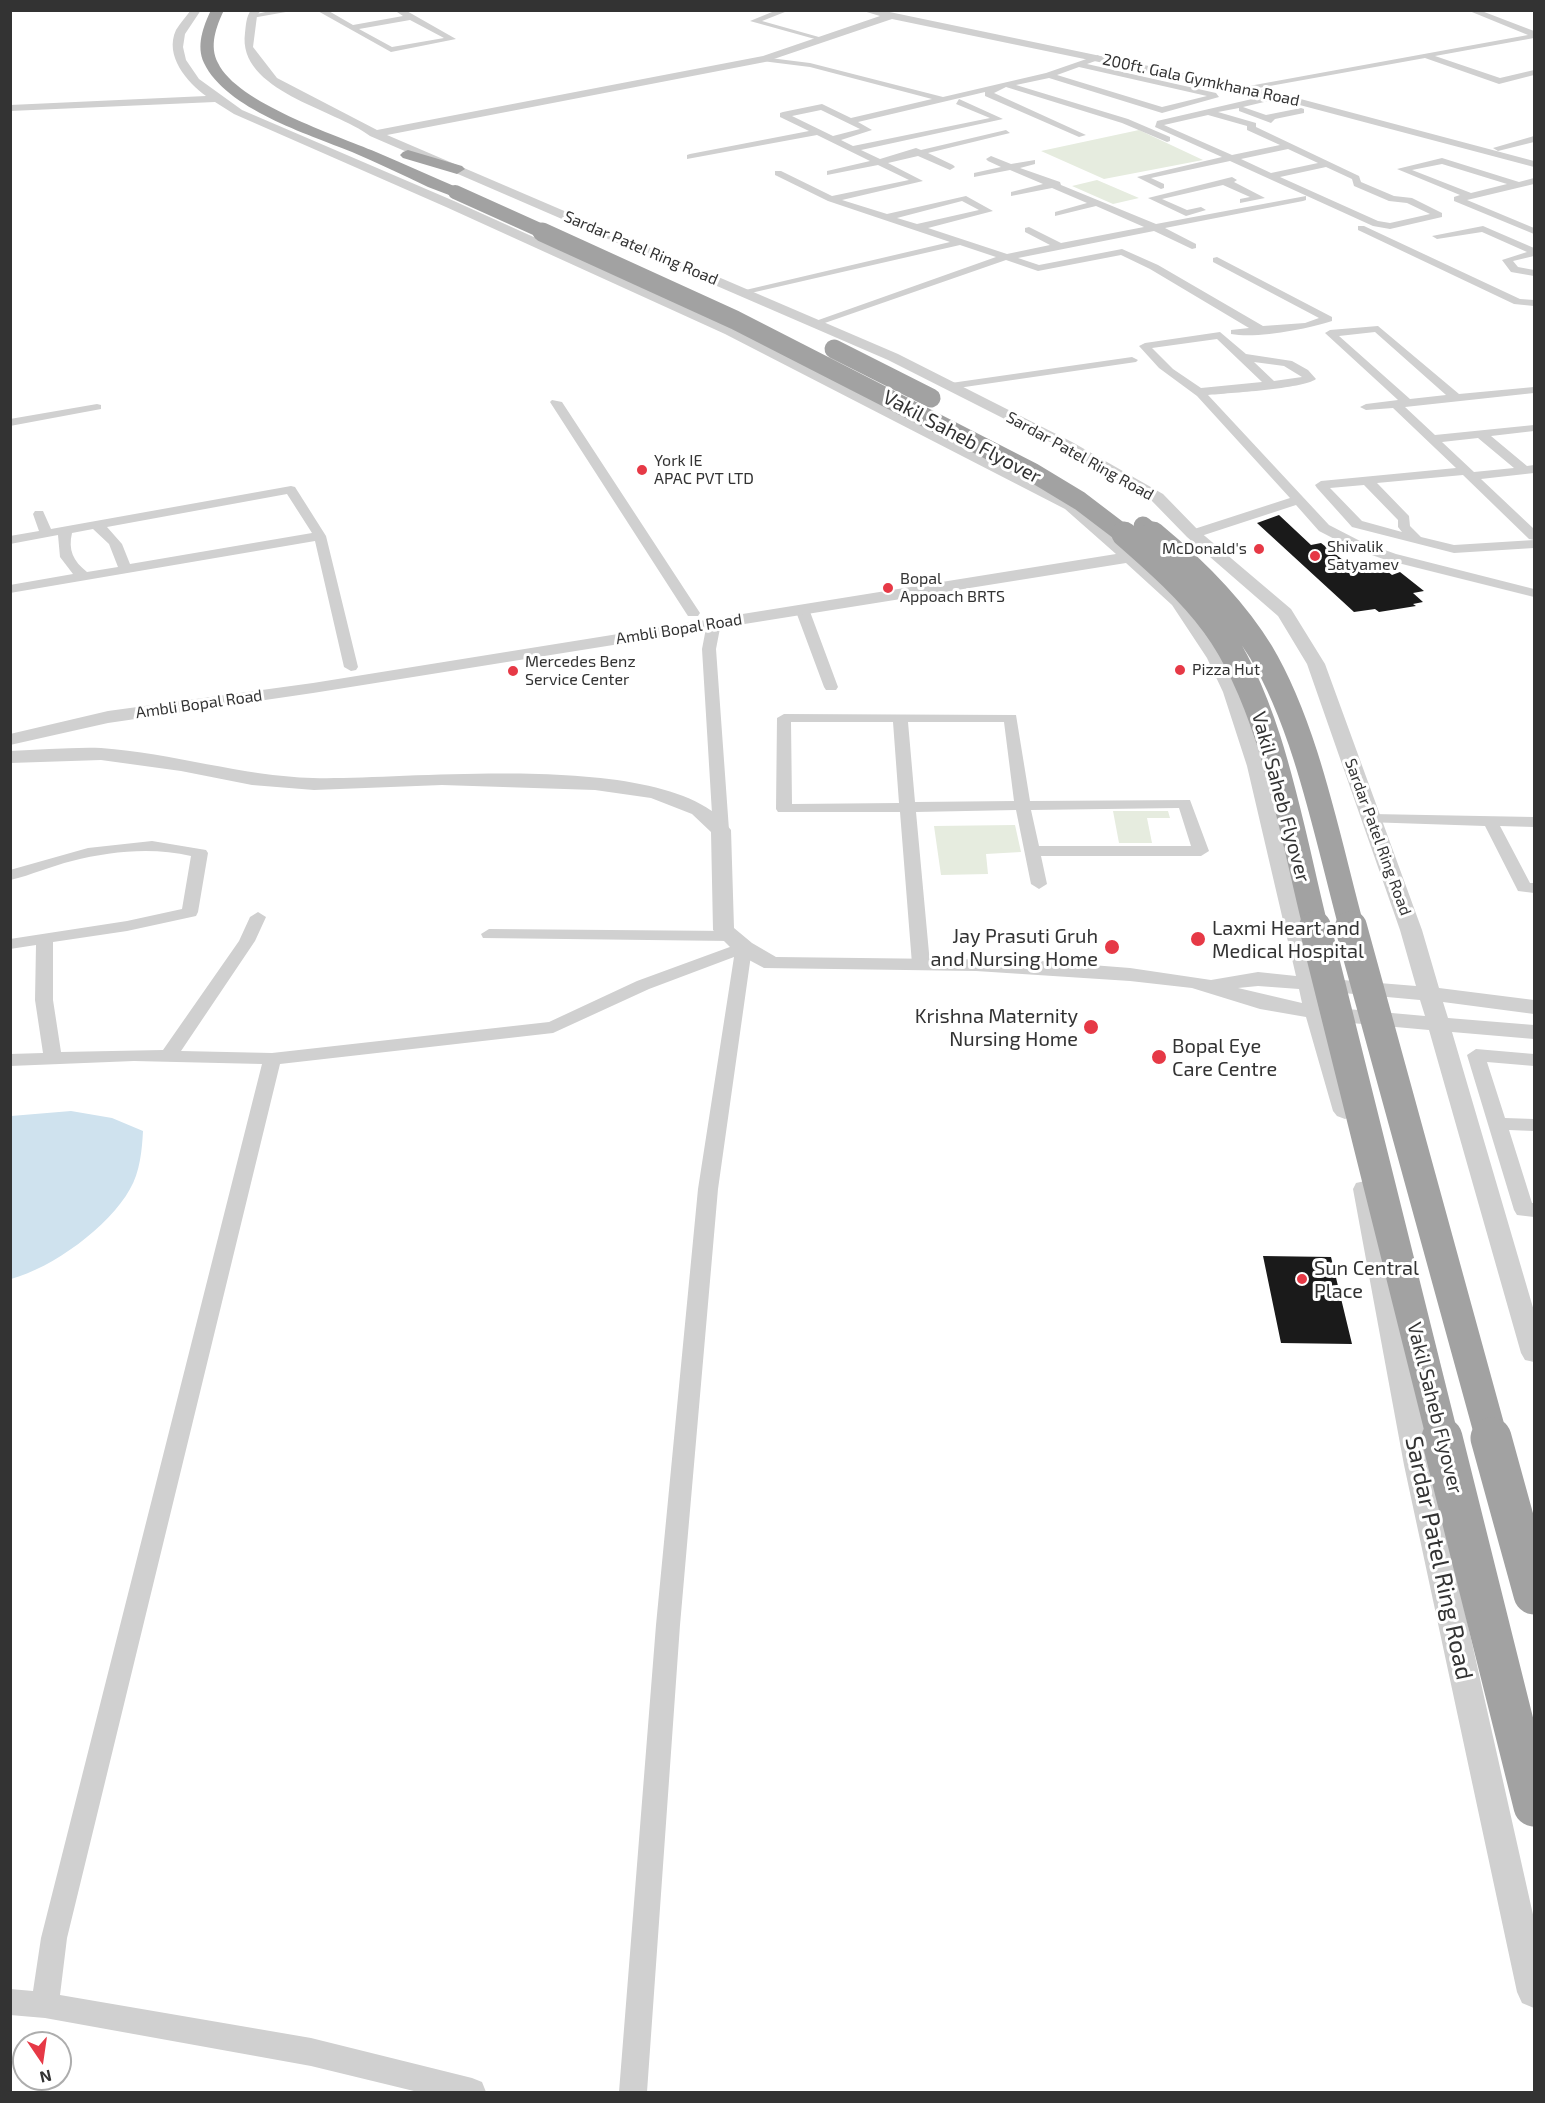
<!DOCTYPE html>
<html>
<head>
<meta charset="utf-8">
<style>
	body { margin:0 }
	#map { position:relative; width:1545px; height:2103px; overflow:hidden; background:#fff; font-family:"Exo 2",sans-serif }
	canvas { display:block }
	.frame { position:absolute; inset:0; border:12px solid #333; pointer-events:none }
	.north { position:absolute; left:12px; top:2031px; width:60px; height:60px; box-sizing:border-box; background:#fff; border:2px solid #adadad; border-radius:50%; rotate:167deg; font-size:16px; font-weight:700; line-height:24px; text-align:center; color:#333 }
	.north::after { content:''; display:block; margin:auto; width:21px; height:27px; background:#e63946; clip-path:polygon(50% 0,100% 100%,50% 72%,0 100%) }
</style>
</head>
<body>
<div id="map">
<canvas width="1545" height="2103"></canvas>
<div class="frame"></div>
<div class="north">N</div>
</div>
<script>
const g = document.querySelector('canvas').getContext('2d');
g.lineJoin = 'round';
function fill(path, color) { g.fillStyle = color; g.fill(path, 'evenodd'); }
function stroke(path, color, width, dash) { g.strokeStyle = color; g.lineWidth = width; g.lineCap = dash ? 'butt' : 'round'; g.setLineDash(dash || []); g.stroke(path); }
function label(font, color, halo, rows, align = 'center') {
  g.font = font + ' "Exo 2",sans-serif'; g.lineWidth = 6; g.setLineDash([]); g.textBaseline = 'middle'; g.strokeStyle = halo; g.fillStyle = color; for (const [text, x, y, turn = 0] of rows) {
    g.save(); g.translate(x, y); g.rotate((+turn || 0) * Math.PI / 180); g.textAlign = isNaN(turn) ? turn : align; if (halo) g.strokeText(text, 0, 0); g.fillText(text, 0, 0); g.restore();
  }
}
fill(new Path2D(`
	M1139 130 1203 160 1104 179 1041 151Z
	M1097 180 1139 198 1113 204 1072 186Z
	M1113 811H1168L1170 818H1147L1152 843H1119Z
	M1015 825 1021 852 986 854 988 874 941 875 934 826Z`), '#e6ecdf');
fill(new Path2D(`
	M71 1111 112 1118 143 1131C142 1150 140 1172 130 1189 109 1227 52 1268 11 1279V1116Z`), '#cfe2ee');
fill(new Path2D(`
	M1279 515 1311 545 1321 543 1357 571 1382 567 1392 575 1400 572 1424 591 1413 593 1423 602 1413 604 1416 606 1379 612 1375 609 1354 612 1257 523Z
	M1263 1256 1331 1257 1352 1344 1281 1343Z`), '#1a1a1a');
fill(new Path2D(`
	M274 10H297L252 18 248 16Z
	M316 10H327L353 25 403 16 394 10H405L456 39 391 52ZM410 20 444 38 392 47 359 29Z
	M777 10H790L762 21 826 39 822 41 750 21Z
	M1467 10H1479L1534 31V38L1435 56 1500 78 1534 70V75L1499 84 1425 58 1242 91 1238 88 1528 35Z
	M1098 55 1101 59 1087 64 1216 93 1219 97 1162 113 1049 78 1016 85 1128 119 1170 137V141L1167 142 1122 123 1006 87 994 93 1086 135 1079 137 985 96V92L858 122 872 130 841 140 853 146 990 118 956 104 959 99 1003 119 861 150 880 159 916 148 921 150 1006 130 1010 133 928 153 953 165 955 167 950 170 918 156 888 163 923 181 842 200 887 214 966 196 993 211 928 228 1007 254 1050 245 1025 232V228L1029 227 1061 243 1144 227 1096 206 1055 216V212L1087 203 1052 188 1011 196V192L1043 184 1010 170 974 177V173L1001 167 988 161 986 159 991 156 1011 164 1035 160V164L1020 168 1060 182 1061 185 1156 224 1306 196V200L1303 201 1165 228 1196 244V248L1192 249 1154 231 1018 258 1039 265 1122 249 1158 265 1263 326 1305 323 1319 318 1213 262V258L1217 257 1332 317V321C1307 329 1257 339 1231 334V330L1249 328 1150 269 1121 255 1038 271 1006 260 819 325 810 323 996 257 960 245 742 295 737 292 950 242 828 201 775 175V171H781L832 196 909 180 878 165 827 175V171L870 161 817 135 687 159V155L690 154 809 131 780 117V113L783 112 822 104 851 118 932 99 810 67 762 61V57L810 63 943 97 1046 73ZM1079 67 1207 96 1162 107 1057 75ZM821 110 860 129 833 136 792 116ZM962 201 979 210 917 224 897 218Z
	M1278 93 1281 98 1243 107 1266 115 1301 108 1304 109V113L1275 119 1271 123 1239 111V108L1218 112 1256 123V127L1359 176 1361 182 1394 196 1412 198 1442 213V217L1390 229 1373 226 1230 161 1151 178 1164 184V188L1161 189 1137 177 1222 157 1155 127 1157 121ZM1208 115 1247 126V130L1280 145 1232 155 1164 125ZM1288 149 1318 163 1271 173 1241 159ZM1326 167 1352 179 1354 186 1389 201 1407 203 1430 214 1390 223 1378 221 1280 177Z
	M1534 136V142L1498 151 1493 148Z
	M1442 158 1519 182 1534 178V184L1467 200 1534 228V234L1454 201V197L1460 195 1397 169ZM1442 164 1507 184 1471 193 1412 170Z
	M1232 177 1237 180 1234 182 1265 198 1240 203V199L1250 197 1223 185 1162 199 1187 210 1201 207 1206 210 1186 216 1148 198Z
	M1358 226H1364L1520 299 1534 300V306L1514 304 1358 230Z
	M1483 226 1534 248V256L1513 261 1518 267 1534 270V276L1511 272 1502 260 1527 252 1482 232 1437 239 1432 236Z
	M1378 326 1459 394 1534 387V393L1405 407 1435 435 1534 425V431L1491 436 1527 466 1534 465V473L1481 479 1534 529V540L1529 539 1463 475 1377 483 1409 516 1410 526 1421 537 1454 545 1534 540V548L1454 553 1352 527 1317 488 1315 485 1321 481 1456 468 1393 408 1366 410 1360 407 1366 404 1398 400 1325 333 1330 330ZM1375 332 1446 395 1410 399 1339 336ZM1478 438 1514 468 1474 472 1442 442ZM1364 485 1398 520V527L1402 532 1362 521 1330 488Z
	M1220 332 1246 354 1292 361 1308 370 1316 379C1303 389 1228 393 1208 395L1329 525 1362 542 1396 554 1534 589V597L1386 560 1352 548 1319 531 1296 505 1198 537H1188V531L1290 498 1197 396 1159 368 1139 346 1145 343ZM1217 339 1262 382 1201 388 1173 369 1152 348ZM1254 362 1284 366 1302 377 1274 381Z
	M1132 357 1138 360 1136 362 951 389 945 386 951 383Z
	M552 400 562 402 700 613 698 616H688L686 613 550 402Z
	M97 404 101 405V409L10 426V419Z
	M291 486 295 487 326 536 358 667 356 670 351 671 344 667 315 541 10 593V585L73 574 60 557 58 535 10 544V536L39 531 33 514 35 511H43L51 529ZM287 494 312 533 130 564 122 544 107 527ZM93 529 109 544 118 567 87 572C73 561 68 550 72 533Z
	M802 605 809 609 838 687 836 690H826L824 687 795 609Z
	M714 619 721 623 716 649 729 830 721 835 713 830 702 649 707 623Z
	M784 714 1016 715 1030 801 1190 800 1209 851 1201 856H1041L1047 884 1039 889 1031 884 1016 810 916 812 930 964 921 969 915 968 912 964 900 812H778L776 809 777 718ZM791 722H893L899 803 792 804ZM908 722H1004L1014 801 915 802ZM1179 808 1191 846H1039L1031 810Z
	M1372 814 1534 817V827L1500 826 1530 883H1534V893L1518 891 1485 826 1366 822 1364 819Z
	M152 841 206 850 208 853 198 912 196 916 127 931 53 942V1000L61 1052 163 1050 239 941 250 917 258 912 266 917 255 941 181 1051 272 1053 549 1022 637 981 738 944H750L752 948 718 1189 680 1625 647 2092H619L656 1625 698 1189 734 957 649 989 553 1033 280 1064 67 1938 60 1995 311 2038 472 2078 482 2082 486 2092H418L311 2066 45 2018 10 2015V1989L33 1991 41 1938 262 1064 134 1061 10 1066V1054L43 1053 35 1000 36 945 10 949V939L127 921 182 909 191 856C153 847 111 851 72 861 51 866 32 875 10 880V870L88 848Z
	M489 929 731 931 739 936 731 941 483 938 481 934Z
	M1476 1049 1534 1054V1066L1487 1062 1505 1118 1534 1119V1131L1509 1130 1532 1203H1534V1217L1517 1215 1514 1210 1467 1055Z`), '#d0d0d0');
fill(new Path2D(`
	M191 10H201L185 34 183 47 186 60 199 79 242 110 454 201 735 328 1077 503 1133 552 1143 553 1145 556 1142 560 1184 598 1225 658 1241 692 1265 766 1318 978 1416 986 1400 930 1307 664 1278 616 1187 537 1151 500 1062 448 888 360 370 136C335 109 237 91 245 33 246 25 246 17 251 10H261L257 16 253 47 277 78 377 130 763 56 880 16 860 10H880L1278 93 1534 161V167L1277 99 892 19 765 62 387 135 898 354 1072 442 1163 494 1199 531 1291 609 1325 664 1422 930 1439 988 1534 1000V1014L1443 1002 1448 1018 1534 1025V1039L1452 1032 1534 1311V1362L1525 1360 1521 1353 1429 1030 1329 1021 1357 1111 1353 1116 1345 1119 1337 1116 1333 1111 1306 1017 1260 1009 1192 988 1130 981 976 971 764 968 736 953 713 930 711 832 692 814 651 798 595 790 442 785 314 790 252 785 181 771 101 760 10 763V751C40 750 72 747 101 748 173 753 241 776 313 778 406 781 674 747 731 830L734 928 752 943 776 957 1028 960 1130 968 1211 980 1258 972 1296 976 1247 766 1223 692 1207 658 1172 605 1126 563 313 693 108 723 10 745V734L108 711 313 683 1116 554 1065 509 725 334 446 207 234 114 215 102 10 111V105L206 96C187 82 164 56 176 30 180 23 186 17 191 10ZM1258 986 1299 989 1302 1003 1238 988ZM1321 991 1420 1000 1425 1016 1325 1007Z
	M1365 1181 1374 1183 1377 1189 1432 1465 1534 1919V2008L1522 2003 1517 1992 1404 1465 1353 1189 1356 1183Z`), '#d0d0d0');
fill(new Path2D(`
	M211 10H224C216 27 209 46 218 63 237 103 336 135 376 152 405 164 432 177 461 189L463 192 461 195H449L428 187C403 175 378 163 352 152 308 134 226 109 204 63 196 46 203 27 211 10Z
	M408 150 462 166 465 169 457 174 403 158 400 155 403 152Z`), '#a2a2a2');
stroke(new Path2D(`
	M455 192 546 233`), '#a2a2a2', 14);
stroke(new Path2D(`
	M542 232 735 320 1032 472 1080 501 1126 536
	M834 349 931 398
	M1143 526 1155 536`), '#a2a2a2', 19);
stroke(new Path2D(`
	M1124 534C1156 562 1189 591 1214 625 1272 704 1292 834 1316 929
	M1153 534C1194 568 1233 606 1261 652 1307 729 1328 841 1352 929`), '#a2a2a2', 25);
stroke(new Path2D(`
	M1315 927 1443 1440
	M1351 927 1492 1440`), '#a2a2a2', 32);
stroke(new Path2D(`
	M1442 1438 1534 1806
	M1491 1438 1534 1594`), '#a2a2a2', 41);
for (const [x, y, r, color] of [
	[642,470,6,"#e63946"],
	[1259,549,6,"#e63946"],
	[1315,556,6,"#e63946"],
	[888,588,6,"#e63946"],
	[1180,670,6,"#e63946"],
	[513,671,6,"#e63946"],
	[1198,939,8,"#e63946"],
	[1112,947,8,"#e63946"],
	[1091,1027,8,"#e63946"],
	[1159,1057,8,"#e63946"],
	[1302,1279,6,"#e63946"]
]) { const dot = new Path2D(); dot.arc(x, y, r, 0, 2 * Math.PI); g.fillStyle = color; g.fill(dot); stroke(dot, '#fff', 2); }
label('16px', '#333', '#fff', [
	["200ft. Gala Gymkhana Road",1201,80,12],
	["Sardar Patel Ring Road",641,248,23],
	["Sardar Patel Ring Road",1080,456,29],
	["Ambli Bopal Road",679,629,-9],
	["Ambli Bopal Road",199,704,-8],
	["Sardar Patel Ring Road",1378,837,70]
]);
label('16px', '#333', '#fff', [
	["York IE",654,461],
	["APAC PVT LTD",654,479],
	["Shivalik",1327,547],
	["Satyamev",1327,565],
	["McDonald's",1247,549,"right"],
	["Bopal",900,579],
	["Appoach BRTS",900,597],
	["Mercedes Benz",525,662],
	["Service Center",525,680],
	["Pizza Hut",1192,670]
], 'left');
label('20px', '#333', '#fff', [
	["Vakil Saheb Flyover",962,437,28],
	["Vakil Saheb Flyover",1281,797,75],
	["Vakil Saheb Flyover",1435,1408,76]
]);
label('20px', '#333', '#fff', [
	["Laxmi Heart and",1212,928],
	["Medical Hospital",1212,951],
	["Jay Prasuti Gruh",1098,936,"right"],
	["and Nursing Home",1098,959,"right"],
	["Krishna Maternity",1078,1016,"right"],
	["Nursing Home",1078,1039,"right"],
	["Bopal Eye",1172,1046],
	["Care Centre",1172,1069],
	["Sun Central",1314,1268],
	["Place",1314,1291]
], 'left');
label('24px', '#333', '#fff', [
	["Sardar Patel Ring Road",1439,1558,78]
]);
</script>
</body>
</html>
